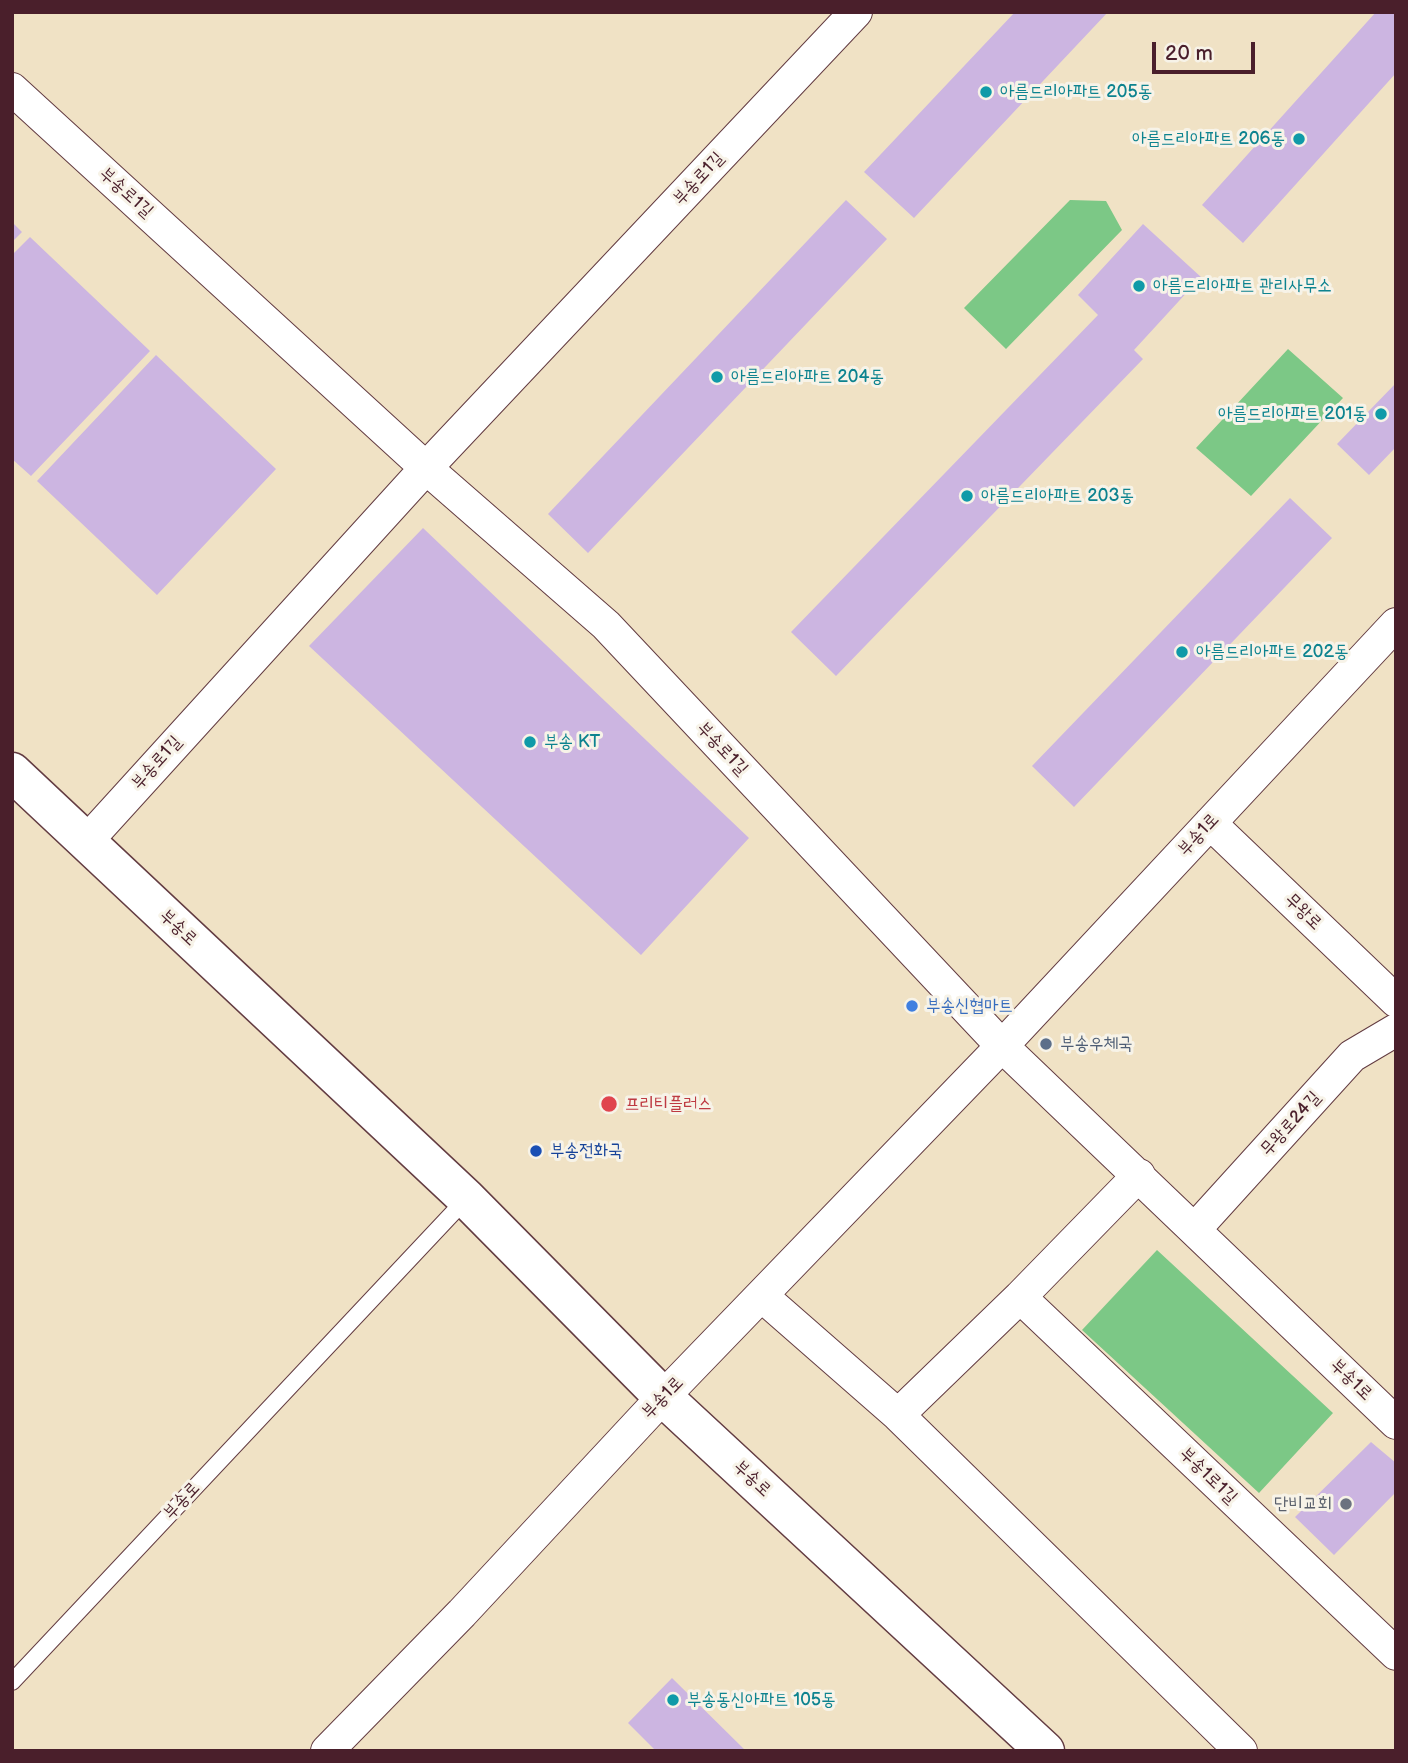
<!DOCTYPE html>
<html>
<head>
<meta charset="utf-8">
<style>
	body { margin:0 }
	#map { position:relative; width:1408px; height:1763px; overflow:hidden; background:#f0e2c5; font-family:"Balsamiq Sans",sans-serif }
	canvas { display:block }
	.frame { position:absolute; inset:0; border:14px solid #4a1f2b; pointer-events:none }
	.scale { position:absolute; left:1152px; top:42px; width:103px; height:32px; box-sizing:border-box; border:4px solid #4a1f2b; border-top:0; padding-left:9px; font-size:21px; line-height:24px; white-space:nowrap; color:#4a1f2b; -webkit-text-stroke:5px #f7f3e8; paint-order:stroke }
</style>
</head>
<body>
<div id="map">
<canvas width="1408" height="1763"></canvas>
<div class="frame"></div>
<div class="scale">20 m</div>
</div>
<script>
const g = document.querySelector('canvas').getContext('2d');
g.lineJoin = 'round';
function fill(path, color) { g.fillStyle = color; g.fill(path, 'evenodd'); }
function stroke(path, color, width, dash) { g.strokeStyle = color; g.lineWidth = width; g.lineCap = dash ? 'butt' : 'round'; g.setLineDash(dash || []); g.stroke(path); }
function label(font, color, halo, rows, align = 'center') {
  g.font = font + ' "Balsamiq Sans","Poor Story",sans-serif'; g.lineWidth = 6; g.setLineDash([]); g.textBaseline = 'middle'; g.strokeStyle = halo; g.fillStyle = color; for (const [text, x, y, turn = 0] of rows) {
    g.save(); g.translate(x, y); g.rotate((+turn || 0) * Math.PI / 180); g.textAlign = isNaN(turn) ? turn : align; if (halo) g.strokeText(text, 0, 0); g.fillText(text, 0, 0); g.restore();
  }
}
fill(new Path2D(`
	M1070 200 1106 201 1122 230 1006 349 964 308Z
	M1288 349 1343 398 1251 496 1196 448Z
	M1157 1250 1333 1413 1259 1493 1082 1330Z`), '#7cc886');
fill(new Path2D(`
	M1015 12H1108L914 218 864 172Z
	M1376 12H1396V73L1243 243 1202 205Z
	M846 200 887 239 588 553 548 514Z
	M12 222 22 232 12 242Z
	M1143 224 1201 277 1134 350 1143 359 836 676 791 632 1098 315 1078 295Z
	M30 237 150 351 31 476 12 459V255Z
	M156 355 276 469 157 595 37 481Z
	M1396 383V447L1369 475 1337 444Z
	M1290 498 1332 538 1074 807 1032 766Z
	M423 528 749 838 641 955 309 646Z
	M1371 1442 1396 1463V1492L1334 1555 1295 1517Z
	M672 1678 746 1751H656L628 1723Z`), '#ccb5e1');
const lane = new Path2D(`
	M12 1682 466 1199`);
const street = new Path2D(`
	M12 89 426 468 606 625 1002 1046 1396 1423
	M1210 823 1396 1001
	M86 842 426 468 856 12
	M1195 1229 1352 1056 1396 1030
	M762 1296 898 1415 1241 1751
	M1020 1297 1396 1654
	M898 1415 1020 1297 1139 1175
	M327 1751 462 1613 663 1397 1002 1046 1396 624`);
const secondary = new Path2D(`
	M12 772 466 1198 663 1397 1045 1751`);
stroke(lane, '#633c42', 18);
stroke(street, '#633c42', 34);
stroke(secondary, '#633c42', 41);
stroke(lane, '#fff', 16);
stroke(street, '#fff', 32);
stroke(secondary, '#fff', 38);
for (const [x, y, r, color] of [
	[986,92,7,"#0f9aa8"],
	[1299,139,7,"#0f9aa8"],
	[1139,286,7,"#0f9aa8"],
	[717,377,7,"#0f9aa8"],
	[1381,414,7,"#0f9aa8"],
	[967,496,7,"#0f9aa8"],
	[1182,652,7,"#0f9aa8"],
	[530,742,7,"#0f9aa8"],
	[912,1006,7,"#3f7fe0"],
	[1046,1044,7,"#5c6f8a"],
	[609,1104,9,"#e0444e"],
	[536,1151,7,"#1a4fb4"],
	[1346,1504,7,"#6b7280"],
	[673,1700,7,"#0f9aa8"]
]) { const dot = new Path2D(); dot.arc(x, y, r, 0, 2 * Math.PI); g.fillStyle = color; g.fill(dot); stroke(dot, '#f7f3e8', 2.5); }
label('18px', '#0d838f', '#f7f3e8', [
	["아름드리아파트 205동",1000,92],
	["아름드리아파트 206동",1285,139,"right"],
	["아름드리아파트 관리사무소",1153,286],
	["아름드리아파트 204동",731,377],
	["아름드리아파트 201동",1367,414,"right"],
	["아름드리아파트 203동",981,496],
	["아름드리아파트 202동",1196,652],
	["부송 KT",544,742],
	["부송동신아파트 105동",687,1700]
], 'left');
label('18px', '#4a1f2b', '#f7f3e8', [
	["부송로1길",699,179,-47],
	["부송로1길",126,193,42],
	["부송로1길",722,749,47],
	["부송로1길",157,763,-48],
	["부송1로",1199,835,-47],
	["무왕로",1303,912,44],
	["부송로",178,928,43],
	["무왕로24길",1291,1124,-48],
	["부송1로",1351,1380,44],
	["부송1로",663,1398,-46],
	["부송1로1길",1208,1476,44],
	["부송로",752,1479,43],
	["부송로",182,1501,-47]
]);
label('18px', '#366cbe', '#f7f3e8', [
	["부송신협마트",926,1006]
], 'left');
label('18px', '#4e5e75', '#f7f3e8', [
	["부송우체국",1060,1044]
], 'left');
label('18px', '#be3a42', '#f7f3e8', [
	["프리티플러스",625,1104]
], 'left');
label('18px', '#164399', '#f7f3e8', [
	["부송전화국",550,1151]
], 'left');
label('18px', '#5b616d', '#f7f3e8', [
	["단비교회",1332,1504]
], 'right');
</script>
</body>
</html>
